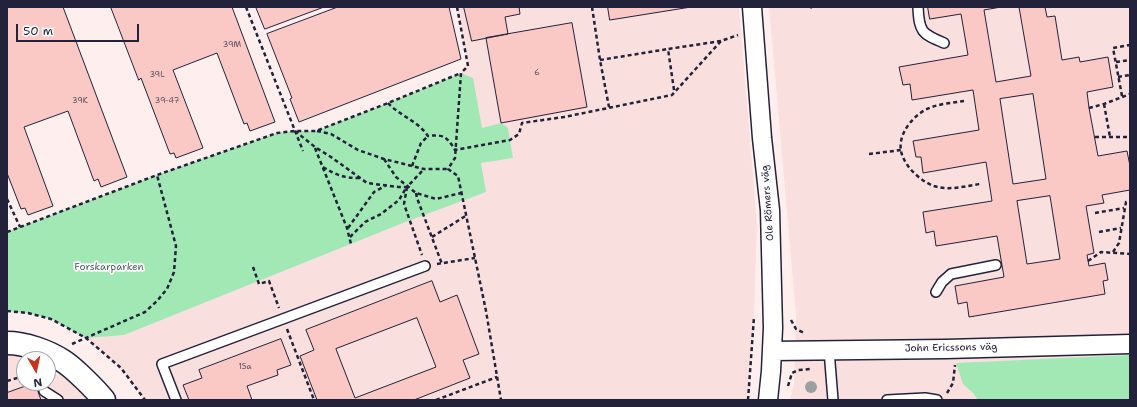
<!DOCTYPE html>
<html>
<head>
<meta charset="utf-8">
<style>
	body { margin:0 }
	#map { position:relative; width:1137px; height:407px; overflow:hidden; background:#feefee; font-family:"Shantell Sans",sans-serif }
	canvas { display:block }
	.frame { position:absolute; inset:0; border:8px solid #22223b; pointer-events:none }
	.north { position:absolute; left:16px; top:351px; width:40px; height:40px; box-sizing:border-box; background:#fff; border:1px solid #a7a7b1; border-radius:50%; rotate:171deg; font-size:11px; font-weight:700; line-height:16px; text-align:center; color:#22223b }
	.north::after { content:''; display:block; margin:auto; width:14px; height:18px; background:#c8321e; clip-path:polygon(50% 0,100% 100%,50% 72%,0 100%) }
	.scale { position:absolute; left:16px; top:24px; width:123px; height:18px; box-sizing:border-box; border:2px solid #22223b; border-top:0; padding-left:5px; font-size:12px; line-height:14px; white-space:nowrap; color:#22223b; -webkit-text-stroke:3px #fff; paint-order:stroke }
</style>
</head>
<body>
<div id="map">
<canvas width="1137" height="407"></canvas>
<div class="frame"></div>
<div class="north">N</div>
<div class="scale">50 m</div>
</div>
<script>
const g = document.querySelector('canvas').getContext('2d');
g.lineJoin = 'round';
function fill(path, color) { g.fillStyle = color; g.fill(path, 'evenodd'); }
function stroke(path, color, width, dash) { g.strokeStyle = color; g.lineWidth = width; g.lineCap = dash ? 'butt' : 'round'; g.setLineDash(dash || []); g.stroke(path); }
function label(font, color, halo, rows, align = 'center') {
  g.font = font + ' "Shantell Sans",sans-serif'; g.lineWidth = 3.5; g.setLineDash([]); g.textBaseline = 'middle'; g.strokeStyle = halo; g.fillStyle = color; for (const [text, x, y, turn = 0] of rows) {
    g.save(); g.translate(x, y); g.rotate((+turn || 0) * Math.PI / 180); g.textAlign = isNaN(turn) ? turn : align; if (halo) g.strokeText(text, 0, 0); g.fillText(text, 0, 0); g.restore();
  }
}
fill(new Path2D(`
	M457 7H739L757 224 754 319 748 400H145L121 368 86 338 51 319 28 313 7 311V232L157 175 277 133 295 131H316L388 103 461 73 468 66Z
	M769 7H1130V400H790L794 384 796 315Z
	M7 343 24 345 41 351 64 362 97 392 104 400H7ZM24 359H48V383H24Z`), '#f9e0df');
fill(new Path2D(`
	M461 73 473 78 482 128 501 123 508 128 513 158 481 163 486 192 408 221 124 335 86 338 51 319 28 313 7 311V232L157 175 277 133 295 131H316L388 103Z
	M1130 355V400H978L973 393 963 384 956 363Z`), '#a1e8b5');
const building = new Path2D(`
	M7 7H63L127 177 101 187 98 179 94 181 68 111 24 127 53 206 28 215 25 208 21 209 7 173Z
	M111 7H232L275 122 250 131 247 123 244 124 217 53 173 70 203 148 176 158 174 153 170 154 141 78 139 80Z
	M256 7H324L265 29Z
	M338 7H449L461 59 299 122 290 99 292 98 267 34Z
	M464 7H519L520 14 505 17 508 34 472 41Z
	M608 7H691L610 20Z
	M928 7H1001L984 10 996 82 1031 76 1019 7H1045L1047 17 1055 16 1062 60 1079 57 1080 62 1108 57 1113 87 1087 92 1089 108 1098 156 1127 151 1130 166V190L1102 195 1104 203 1086 206 1094 253 1087 255 1089 266 1105 263 1108 280 1103 281 1105 294 969 317 967 302 958 304 955 286 1004 277 997 236 936 246 934 231 926 233 923 212 992 201 986 162 923 173 921 157H916L913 141 979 130 973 90 912 100 910 84 903 85 899 67 968 55 961 14 930 19ZM1033 94 1046 179 1013 184 1000 99ZM1050 196 1060 259 1027 264 1017 201Z
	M572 23 587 107 501 123 486 38Z
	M432 281 440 302 457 295 479 354 463 360 470 378 414 400H317L300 356 314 350 306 330ZM417 318 436 367 355 398 336 349Z
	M281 339 291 365 277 370 278 375 247 386 252 400H189L183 385 202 378 199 370Z
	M35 383 41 400H7V393Z`);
fill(building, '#fac9c5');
stroke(building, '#22223b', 1);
const service = new Path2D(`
	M918 7C919 32 922 34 944 43
	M936 292 942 282 951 274 996 265
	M829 350 833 400
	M44 391 58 400
	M176 400 162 364 425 266
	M887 400 925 398 937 400`);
const minor = new Path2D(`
	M752 7 762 138 770 210 773 328 771 371 768 400
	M772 351 946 349 1130 344`);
const tertiary = new Path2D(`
	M7 343C25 343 48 351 63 361 74 368 95 389 104 400`);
stroke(service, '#22223b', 12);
stroke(minor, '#22223b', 21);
stroke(tertiary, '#22223b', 25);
stroke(new Path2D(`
	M246 7 303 151
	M457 7 468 66 461 73 455 158 448 169 458 176 486 311 501 400
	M592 7 600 60 609 107
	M811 7 812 8
	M600 60 668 49
	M1116 62 1130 60
	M1118 77 1130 75
	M674 90 668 49 721 41
	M1122 96 1113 48 1130 45
	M964 101C951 103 936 104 925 110 911 118 898 135 901 151 904 166 920 181 934 186 949 191 966 186 980 184
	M388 103C400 116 418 121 428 136 444 134 447 137 455 150L510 140 519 134 522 123 564 117 672 95 721 41 738 35
	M1104 104 1110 137
	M1089 108 1104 104 1130 94
	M295 131 315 147 331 157 367 183 398 187H407L424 169
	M317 131 331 134 358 150 384 159 424 169H448
	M1095 137H1130
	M315 148 347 228 351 244
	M869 154 901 150
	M384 159 396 177 416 193 436 199 461 193
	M412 166 421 143 428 136
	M323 167C336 175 344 178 359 178
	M407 187 404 204 422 255
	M416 193 417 198 442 264
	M7 199 20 227
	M1095 213 1124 208
	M348 228 374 192 385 186
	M7 232 157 175 277 133 295 131H316L388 103 461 73
	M1099 232 1121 228
	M350 237 365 222 381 214 399 200 406 188
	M432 237 467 215
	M1113 252 1119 243 1126 202 1130 201
	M1088 261 1101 252 1130 254
	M437 264 475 258
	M253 267 259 284 269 281 279 308
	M7 311 28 313 51 319 86 338 121 368 145 400
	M791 320 796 329 804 333
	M287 329 314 400
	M72 344 145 312 157 301 167 289 174 272 176 246 157 175
	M7 381 24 376
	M788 386 792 373 798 370 811 369
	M947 393 953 383 955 365
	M436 400 497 377
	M748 400 754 317`), '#22223b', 2.5, [4, 3]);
stroke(service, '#fff', 9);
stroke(minor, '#fff', 18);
stroke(tertiary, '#fff', 22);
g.fillStyle = '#9a9fa0';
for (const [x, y] of [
	[811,387]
]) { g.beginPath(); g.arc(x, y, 6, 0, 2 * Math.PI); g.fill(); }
label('8px', '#584c5e', null, [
	["39M",232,45],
	["6",537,73],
	["39L",157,75],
	["39K",80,101],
	["39-47",167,101],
	["15a",245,367]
]);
label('10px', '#22223b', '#fff', [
	["Ole Römers väg",768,203,-94],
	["John Ericssons väg",951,348,-1]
]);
label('10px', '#485d60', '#fff', [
	["Forskarparken",109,267]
]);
</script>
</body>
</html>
